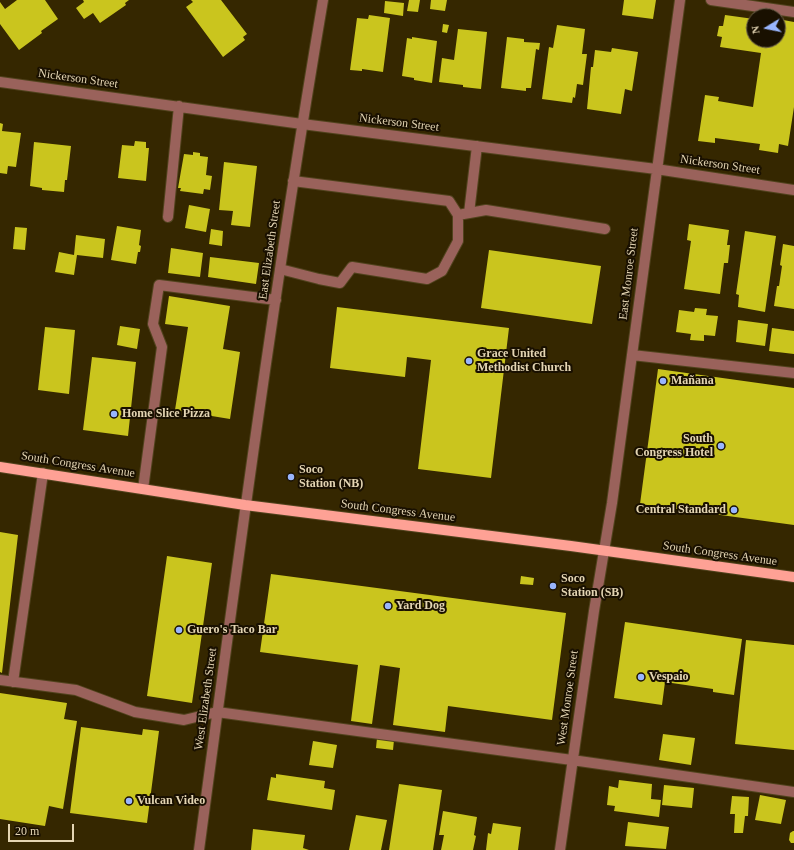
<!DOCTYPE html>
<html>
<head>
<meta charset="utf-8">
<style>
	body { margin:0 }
	#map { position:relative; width:794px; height:850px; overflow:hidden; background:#352700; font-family:Georgia,serif }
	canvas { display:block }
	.north { position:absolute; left:746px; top:8px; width:40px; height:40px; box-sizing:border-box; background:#191000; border:1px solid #6a5f48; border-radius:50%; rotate:260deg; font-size:11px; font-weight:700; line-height:16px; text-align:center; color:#e4d5b3 }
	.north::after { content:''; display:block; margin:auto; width:14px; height:18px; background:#99b5fd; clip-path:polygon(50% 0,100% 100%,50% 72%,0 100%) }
	.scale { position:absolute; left:8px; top:824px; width:66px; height:18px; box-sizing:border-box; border:2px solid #e4d5b3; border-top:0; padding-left:5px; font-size:12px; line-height:14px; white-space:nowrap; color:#e4d5b3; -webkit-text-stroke:3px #191000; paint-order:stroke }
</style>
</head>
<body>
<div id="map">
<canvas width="794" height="850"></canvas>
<div class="north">N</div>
<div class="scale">20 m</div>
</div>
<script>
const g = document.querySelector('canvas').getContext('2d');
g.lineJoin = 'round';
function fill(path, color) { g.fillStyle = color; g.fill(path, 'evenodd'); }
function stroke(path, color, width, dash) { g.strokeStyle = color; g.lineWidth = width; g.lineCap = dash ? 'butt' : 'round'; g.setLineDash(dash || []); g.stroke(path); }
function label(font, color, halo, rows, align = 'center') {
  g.font = font + ' Georgia,serif'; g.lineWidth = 4; g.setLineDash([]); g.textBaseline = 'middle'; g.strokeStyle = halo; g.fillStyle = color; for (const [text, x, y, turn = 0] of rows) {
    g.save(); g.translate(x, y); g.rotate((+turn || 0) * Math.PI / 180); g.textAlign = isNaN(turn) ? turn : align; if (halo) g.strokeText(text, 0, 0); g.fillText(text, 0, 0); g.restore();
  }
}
fill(new Path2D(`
	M17 0H45L58 19 41 31 42 33 19 50 0 24V2L5 9Z
	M83 0H129L125 3 126 5 100 23 93 13 84 19 76 8 84 2Z
	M191 0H221L247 34 243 37 245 40 223 57 186 7 193 2Z
	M409 0H420L418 12 407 11Z
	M431 0H447L445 11 430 9Z
	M624 0H656L653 19 622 15Z
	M385 1 404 3 403 16 384 13Z
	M369 15 390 18 383 72 362 69V71L350 70 357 18 368 19Z
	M725 15 754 19V40H778V19L794 22V107L788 146 779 144 778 153 759 150 760 144 715 138V143L698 141 705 95 719 97 718 101 753 107 761 53 720 47 722 37 717 36 719 26H723Z
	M443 24 449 25 447 33 442 32Z
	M557 25 585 29 582 54H587L583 85 577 84 575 98 573 97 572 103 542 99 549 47 553 48Z
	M458 29 487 32 481 89 463 87V85L439 82 442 58 454 60Z
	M412 37 437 41 432 83 414 80V78L402 76 407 38 412 39Z
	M507 37 524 39V42L540 43 539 50 536 49 531 88H526V91L501 88Z
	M612 48 638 52 632 91 625 89 621 114 587 109 591 67H593L595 50 611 52Z
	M0 123 3 124 2 131 21 133 16 167 8 166 7 174 0 173Z
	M135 141 146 142V148H149L146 181 118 178 122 145 134 146Z
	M34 142 71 146 67 180H65L64 192 42 190V188L30 186Z
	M193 152 200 153V156L208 157 206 175 212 176 210 190 204 189 203 194 180 191 181 188H178L184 154 193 155Z
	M224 162 257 166 250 227 231 225 233 211 219 210Z
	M189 205 210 209 206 232 185 228Z
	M689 224 729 230 727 245H730L728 263H724L720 294 684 289 691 241 687 240Z
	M117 226 141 230 139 245 141 246 140 252H138L136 264 111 260Z
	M15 227 27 228 25 250 13 249Z
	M211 229 223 231 222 246 209 244Z
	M745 231 776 236 765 312 738 307 739 295 736 294Z
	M76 235 105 239 103 258 77 255 74 275 55 272 59 252 74 255Z
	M783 244 794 246V309L774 306 777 286H779L782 266 780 265Z
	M171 248 203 253 200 277 168 273Z
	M489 250 601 266 592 324 481 308Z
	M210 257 259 263 256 284 208 277Z
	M169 296 230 306 223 349 240 352 230 419 175 410 188 327 165 324Z
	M337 307 509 328 491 478 418 469 431 360 407 357 405 377 330 368Z
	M695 308 707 309 706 315 718 316 715 336 704 335V341L690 340 691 334 676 332 679 310 694 312Z
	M738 320 768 324 765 346 736 342Z
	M120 326 140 329 137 349 117 345Z
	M45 327 75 330 69 394 38 390Z
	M772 328 794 331V354L769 351Z
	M92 357 136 362 128 436 83 430Z
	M658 369 794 388V525L640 504Z
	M0 532 18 535 2 673 0 672Z
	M167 556 212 563 192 703 147 696Z
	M271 574 566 613 552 720 448 706 445 732 393 725 400 668 380 665 372 724 351 721 358 665 260 652Z
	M521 576 534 578 533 585 520 584Z
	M625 622 742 639 734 695 713 692V689L665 682 662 705 614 698Z
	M746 640 794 645V750L735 744Z
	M0 693 67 703 64 719 77 721 63 809 49 806 45 826 0 819Z
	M81 727 142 735 143 729 159 731 147 823 70 813Z
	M663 734 695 738 691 765 659 760Z
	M377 738 394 740 393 750 376 748Z
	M313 741 337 745 333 768 309 765Z
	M276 774 325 781 324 788 335 790 332 810 267 800 271 777 276 778Z
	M619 780 652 784 651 799 661 800 659 817 614 811 615 806 607 805 609 786 618 788Z
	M399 784 442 790 433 850H389Z
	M664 785 694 788 692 808 662 805Z
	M760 795 786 800 781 824 755 820Z
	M732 796 749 797 748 816H745L743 833H734L735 814H730Z
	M443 811 477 817 474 835 476 836 473 850H441L444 835H439Z
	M356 815 387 820 381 850H349Z
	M628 822 669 827 666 849 625 846Z
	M493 823 521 827 518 850H486L488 833 491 834Z
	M253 829 305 835 303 848 309 850H251Z
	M793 831H794V843H791L789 840 790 833Z`), '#cac51e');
const minor = new Path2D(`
	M711 0 794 12
	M0 82 302 124 656 169 794 190
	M469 213 477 146
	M458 215 486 210 605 229
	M168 217 179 106
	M280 269 319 279 340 283 352 267 427 279 442 271 458 241V215L449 201 293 181
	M632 355 794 373
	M143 489 162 347 153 324 159 285 276 300
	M0 680 76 690 135 712 184 720 217 712 572 760 794 792
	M13 682 43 473
	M199 850C237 566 275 282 323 0
	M560 850 594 611 612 503 680 0`);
const major = new Path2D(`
	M0 467 245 505 571 546 794 577`);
stroke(minor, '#51431d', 12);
stroke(major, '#51431d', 12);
stroke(minor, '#9a625b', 10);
stroke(major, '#fea195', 10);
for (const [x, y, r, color] of [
	[469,361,4,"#99b5fd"],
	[663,381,4,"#99b5fd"],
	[114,414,4,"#99b5fd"],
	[721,446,4,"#99b5fd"],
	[291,477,4,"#99b5fd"],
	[734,510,4,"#99b5fd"],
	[553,586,4,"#99b5fd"],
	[388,606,4,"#99b5fd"],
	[179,630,4,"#99b5fd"],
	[641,677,4,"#99b5fd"],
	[129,801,4,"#99b5fd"]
]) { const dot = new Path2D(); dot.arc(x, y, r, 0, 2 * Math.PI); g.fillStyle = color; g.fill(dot); stroke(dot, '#191000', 1.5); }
label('12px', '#e4d5b3', '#191000', [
	["Nickerson Street",78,79,8],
	["Nickerson Street",399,123,7],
	["Nickerson Street",720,165,8],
	["East Elizabeth Street",270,250,-82],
	["East Monroe Street",629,274,-83],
	["South Congress Avenue",78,465,9],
	["South Congress Avenue",398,511,7],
	["South Congress Avenue",720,554,8],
	["West Monroe Street",568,698,-82],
	["West Elizabeth Street",206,699,-82]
]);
label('bold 12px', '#e4d5b3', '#191000', [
	["Grace United",477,354],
	["Methodist Church",477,368],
	["Mañana",671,381],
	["Home Slice Pizza",122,414],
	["South",713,439,"right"],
	["Congress Hotel",713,453,"right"],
	["Soco",299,470],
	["Station (NB)",299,484],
	["Central Standard",726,510,"right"],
	["Soco",561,579],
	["Station (SB)",561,593],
	["Yard Dog",396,606],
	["Guero's Taco Bar",187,630],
	["Vespaio",649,677],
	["Vulcan Video",137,801]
], 'left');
</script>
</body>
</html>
